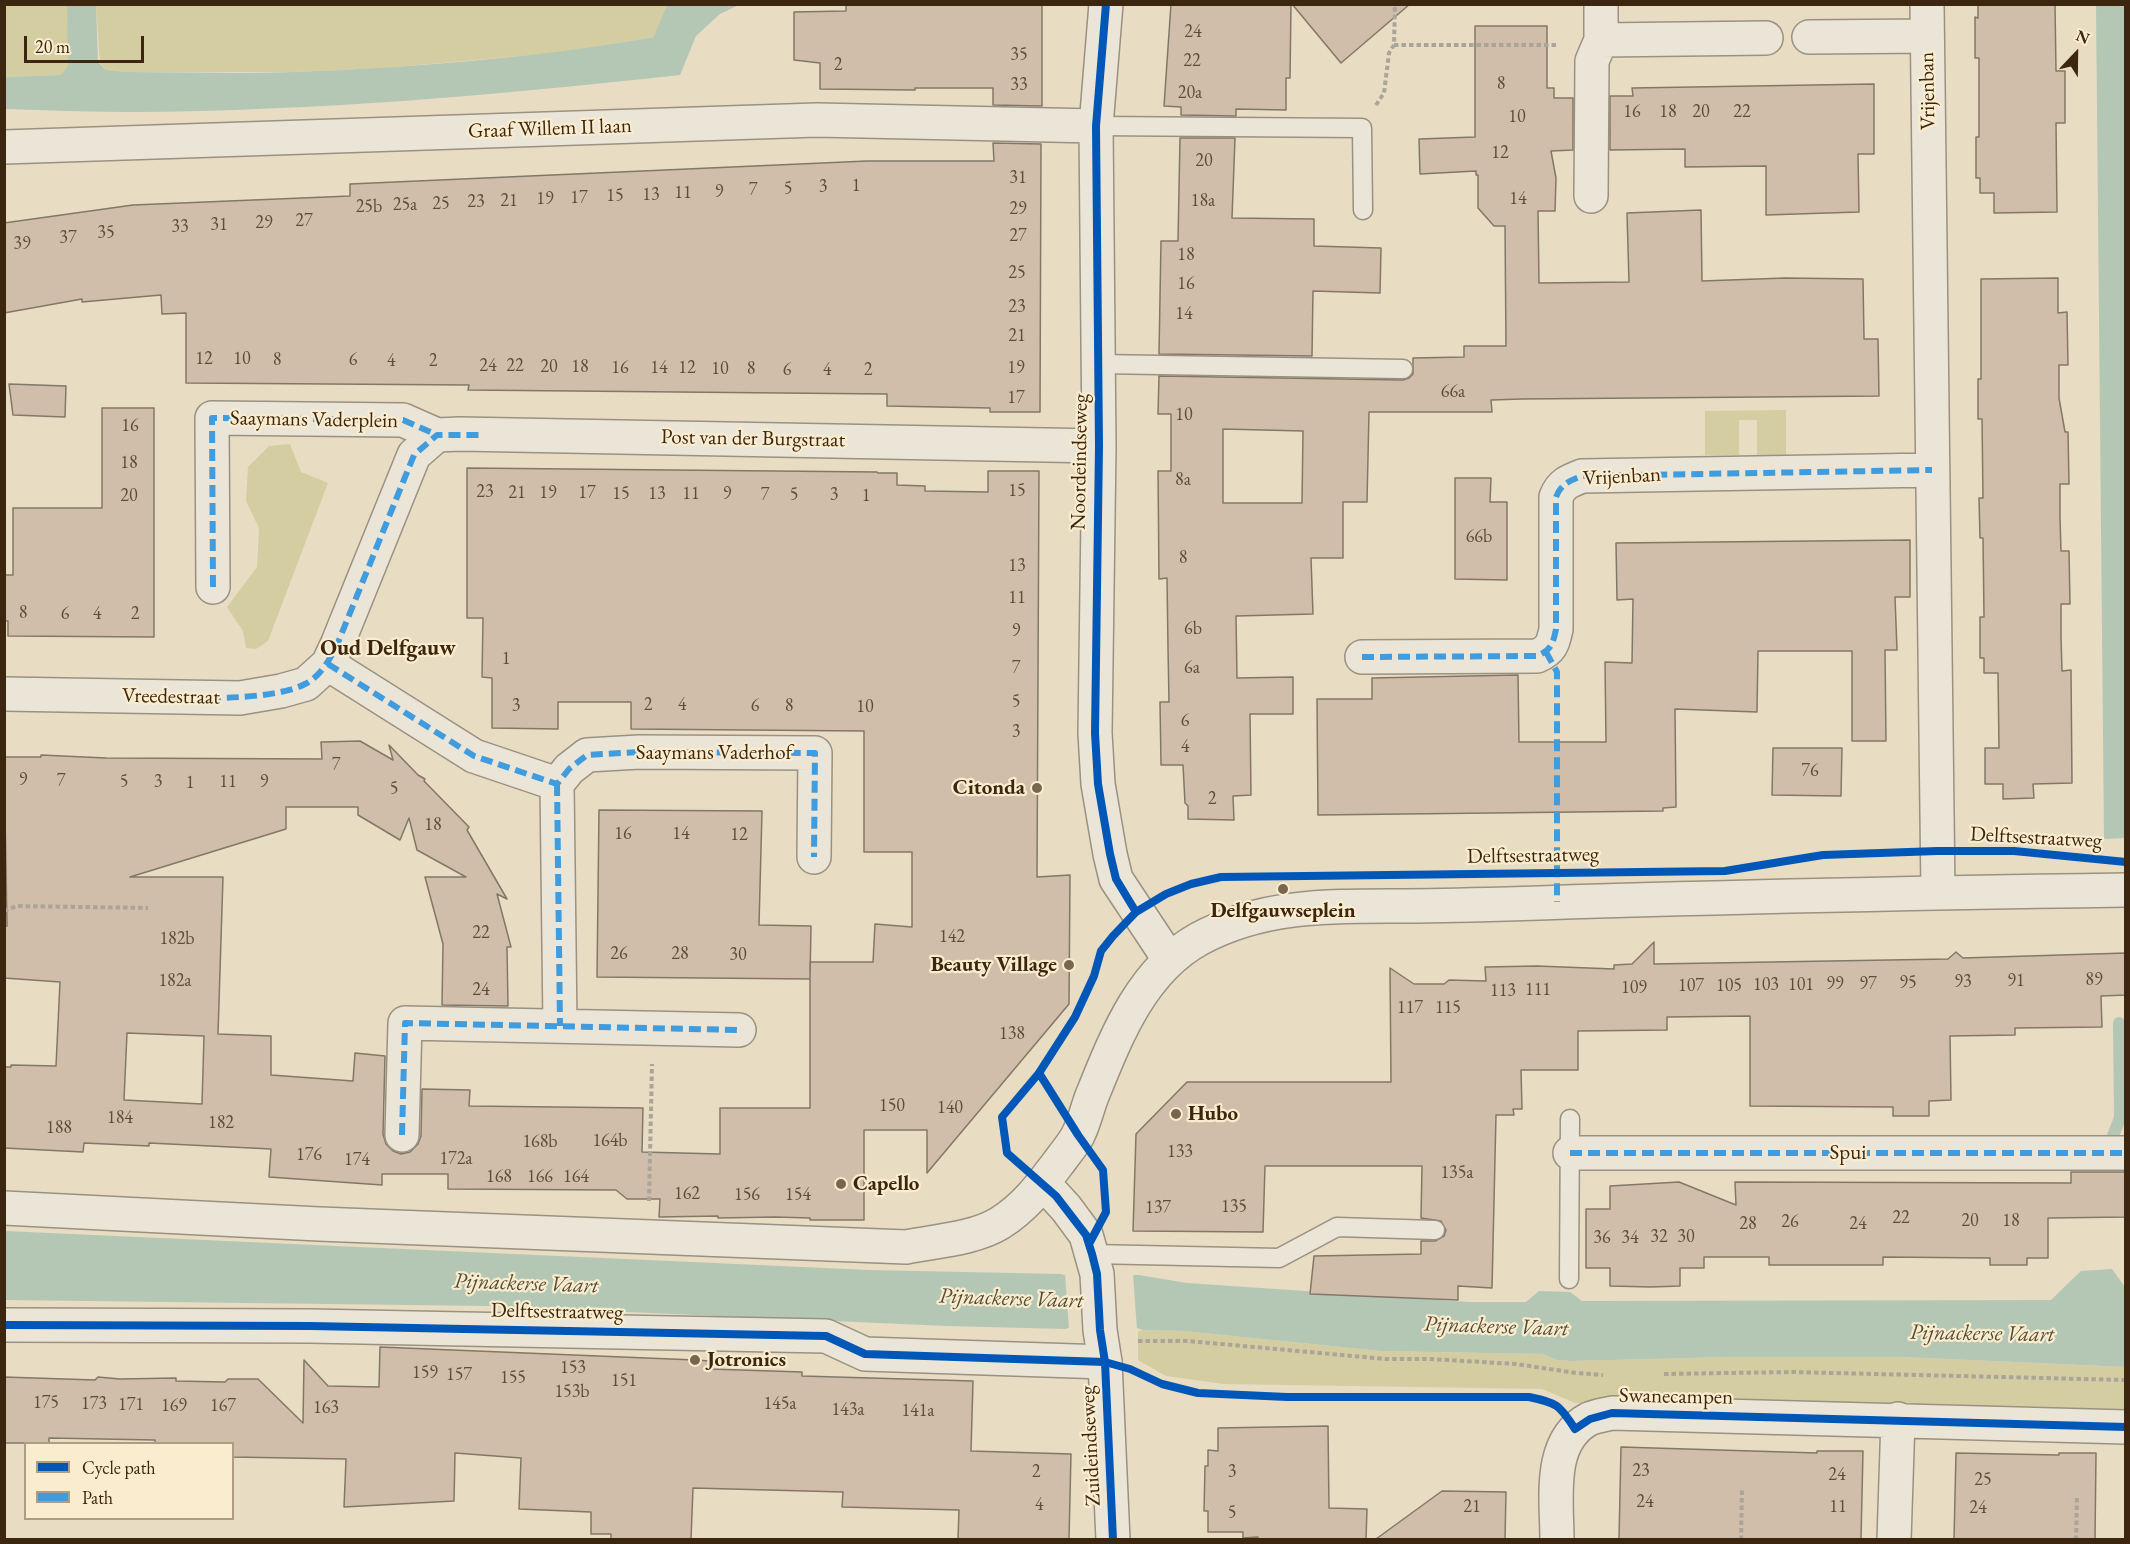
<!DOCTYPE html>
<html>
<head>
<meta charset="utf-8">
<style>
	body { margin:0 }
	#map { position:relative; width:2130px; height:1544px; overflow:hidden; background:#e8dcc3; font-family:"EB Garamond",serif }
	canvas { display:block }
	.frame { position:absolute; inset:0; border:6px solid #3d260f; pointer-events:none }
	.legend { position:absolute; left:24px; top:1442px; width:210px; height:78px; box-sizing:border-box; background:#faecce; border:2px solid #ae9d82; margin:0; padding:8px 10px; list-style:none; font-size:18px; color:#3d260f }
	.legend li { display:flex; align-items:center; gap:12px; height:30px }
	.legend b { width:30px; border:2px solid #ae9d82 }
	.north { position:absolute; left:2046px; top:24px; width:60px; height:60px; -webkit-text-stroke:4px #faecce; paint-order:stroke; rotate:22deg; font-size:16px; font-weight:700; line-height:24px; text-align:center; color:#3d260f }
	.north::after { content:''; display:block; margin:auto; width:21px; height:27px; background:#3d260f; clip-path:polygon(50% 0,100% 100%,50% 72%,0 100%) }
	.scale { position:absolute; left:24px; top:36px; width:120px; height:27px; box-sizing:border-box; border:3px solid #3d260f; border-top:0; padding-left:8px; font-size:18px; line-height:21px; white-space:nowrap; color:#3d260f; -webkit-text-stroke:4px #faecce; paint-order:stroke }
</style>
</head>
<body>
<div id="map">
<canvas width="2130" height="1544"></canvas>
<div class="frame"></div>
<ul class="legend">
<li><b style="height:8px;background:#0057b8"></b>Cycle path</li>
<li><b style="height:8px;background:#3f9cde"></b>Path</li>
</ul>
<div class="north">N</div>
<div class="scale">20 m</div>
</div>
<script>
const g = document.querySelector('canvas').getContext('2d');
g.lineJoin = 'round';
function fill(path, color) { g.fillStyle = color; g.fill(path, 'evenodd'); }
function stroke(path, color, width, dash) { g.strokeStyle = color; g.lineWidth = width; g.lineCap = dash ? 'butt' : 'round'; g.setLineDash(dash || []); g.stroke(path); }
function label(font, color, halo, rows, align = 'center') {
  g.font = font + ' "EB Garamond",serif'; g.lineWidth = 4.5; g.setLineDash([]); g.textBaseline = 'middle'; g.strokeStyle = halo; g.fillStyle = color; for (const [text, x, y, turn = 0] of rows) {
    g.save(); g.translate(x, y); g.rotate((+turn || 0) * Math.PI / 180); g.textAlign = isNaN(turn) ? turn : align; if (halo) g.strokeText(text, 0, 0); g.fillText(text, 0, 0); g.restore();
  }
}
fill(new Path2D(`
	M4 5H67L69 66 62 75 5 77Z
	M96 5H668L665 9 655 37 555 53 384 68 293 72H126L106 70 100 63Z
	M1786 410V455H1757V420H1739V455H1705V411Z
	M290 444 301 472 328 483 268 641 256 649 246 648 243 631 227 607 257 567 259 528 246 501 248 467 269 446Z
	M1143 1330 1184 1331 1380 1351 1543 1354 1557 1360 1571 1361 1728 1357H1903L2125 1367V1412L1575 1403 1542 1389 1224 1384 1166 1376 1138 1360V1331Z`), '#d5cda2');
fill(new Path2D(`
	M67 5H96L98 62 106 70 126 72C183 72 239 74 295 72 416 67 536 58 654 37L665 9 668 5H739L720 14 696 36 680 75C498 95 315 111 132 112 89 112 47 110 5 109V77L61 75 68 66Z
	M2096 5H2126L2125 838 2104 839Z
	M5 1231 869 1270 1061 1274 1067 1276 1139 1275 1187 1283 1468 1302H1526L1539 1291 1570 1292 1582 1301 2051 1300 2081 1271 2112 1269 2125 1287 2126 1367 1903 1357H1728L1571 1361 1557 1360 1543 1354 1380 1351 1184 1331 1143 1330 1134 1327H1070L1066 1329 947 1326 490 1306 5 1300Z`), '#b4c7b4');
fill(new Path2D(`
	M1065 1274H1133L1137 1330 1069 1329Z`), '#e8dcc3');
stroke(new Path2D(`
	M2107 1151 2120 1118 2119 1023`), '#b4c7b4', 12);
const building = new Path2D(`
	M846 4H1042V106L993 105V88H915V90L820 89V63L794 60V12L846 11Z
	M1171 4H1291L1290 78H1286V110L1236 109V116L1181 115V107L1164 106Z
	M1292 4H1410L1341 63Z
	M1978 4H2055L2056 71H2065V123H2056L2057 212 1994 213V193H1980V178H1976V137H1979V58H1975V17L1978 18Z
	M1475 26H1547V88H1554V98H1573V150L1551 151 1556 178 1555 211H1538L1539 283 1629 282 1627 213 1701 210 1702 281 1785 278 1863 279 1864 339H1878L1879 396 1522 399 1491 400 1492 412H1369L1367 502H1343V558H1311L1313 614 1236 616 1237 678 1293 677V714H1250L1251 795 1233 796 1234 820 1188 819V806L1185 803 1183 765H1161L1160 702H1169L1168 648 1167 578 1159 579 1158 471H1171V414H1158L1159 376 1403 380 1409 378 1413 374V358L1464 357V346H1506L1505 226H1494L1478 208V175H1476V171L1420 174 1419 139 1475 137ZM1223 429 1303 431 1302 503H1223Z
	M1874 84V154H1858L1859 212 1766 215V166L1685 167V149L1610 150V96H1633L1632 88Z
	M1180 138H1235L1232 218 1314 219V246L1381 248 1380 293 1313 291 1312 356 1159 354 1161 241H1178Z
	M993 143 1041 144 1040 412H990V408L887 406V394L468 390 469 385 186 383V313L162 314 161 295 82 302V299L4 313V223L133 205 350 196V184L867 161H994Z
	M2058 278V313L2067 312 2068 365H2059V398L2065 432H2068L2069 484H2060V518L2061 551H2069L2070 604H2061V637L2062 671 2071 670 2072 783 2033 784 2034 798 2003 799V784H1985V748H1999L1998 673H1984V658H1980V617H1984L1983 538H1980L1979 498H1983L1982 419H1978V379H1981V279Z
	M9 384 66 386 65 417 13 415Z
	M102 408H154V637L8 636V621H4V575H13V508H102Z
	M467 468 877 472 878 473H897V485L925 486V491L988 492V471H1039L1037 877 1070 875 1069 1004 927 1173V1130H864V1220H810V1218L775 1217 718 1218V1216L659 1217 660 1199H627L616 1190 448 1189V1174H382V1185L269 1177 271 1149 149 1143V1146L84 1143 83 1152 4 1148V1067H11V1065L56 1066 60 982 4 978V926H7L4 757H41V755L106 758 322 759 321 742 360 741 393 760 389 745 418 775 425 779 424 781 469 827 467 830 507 899 497 894 511 947H507L508 1006 442 1005 443 944 425 877H466L417 850 409 818 400 840 358 815V807H286V829L130 877H223L218 1034 271 1036V1075L353 1081 355 1053 385 1056 383 1134 386 1144 393 1151 401 1154 410 1152 418 1144 421 1136 422 1089 470 1090 469 1106 643 1108 642 1152 720 1154V1108H810V962H873L875 924 912 927V852H864V731L631 729V702H558V729L492 728V678L482 677 483 618H467ZM127 1033 204 1036 202 1104 124 1100Z
	M1455 478H1491L1490 502H1507V580L1455 579Z
	M1910 540V597H1895L1897 650H1885L1886 741H1852V651H1758L1757 712 1675 709 1676 807 1663 808V811L1318 815 1317 699H1372V678L1518 675 1519 742H1606L1605 662 1632 663 1633 599 1617 600 1616 543Z
	M1773 748H1842L1841 796 1772 795Z
	M599 810 762 811 759 925 811 926 810 979 597 977Z
	M1654 942V964L1948 959 1956 952 1963 958 2126 953V995L2101 996 2102 1027 2015 1028V1035L1950 1036 1951 1100 1929 1101V1116H1893V1107L1750 1106V1016L1667 1017V1030L1578 1031V1070H1521L1522 1109H1513L1514 1115H1496L1492 1288 1458 1286V1300L1310 1294 1314 1256 1421 1254V1241H1435L1444 1236 1446 1230 1441 1221 1421 1218 1422 1166H1265L1263 1232 1133 1231 1136 1134 1187 1082H1391L1390 968 1414 984H1444L1449 980 1486 981 1485 967 1537 966 1614 969V965L1632 964Z
	M2071 1172H2126V1217L2048 1218V1258H2027V1265H1990V1258L1883 1257V1265H1769V1257H1704V1268H1680V1286L1651 1287 1610 1286V1268H1586V1209H1610V1186L1679 1182 1736 1205 1735 1182 2071 1183Z
	M380 1347 695 1360 710 1361V1369L802 1372V1376L973 1381 971 1451 1071 1454 1069 1539H958L959 1510 842 1507 843 1492 693 1488 691 1539H611V1534H591V1512L519 1509 521 1458 455 1453 454 1501 344 1507 346 1459 232 1457V1443H155V1440L49 1438V1443H4V1377L95 1380 98 1377 120 1379 176 1378V1381L225 1382 228 1379H258L303 1423 304 1360 328 1386 379 1387Z
	M1328 1426 1329 1508 1367 1509 1366 1539H1258V1537L1243 1538V1532H1208V1511H1204L1205 1466H1208V1450L1218 1451V1428Z
	M1621 1447 1817 1453V1451H1863L1861 1539H1619Z
	M1956 1453 2059 1455V1453H2096L2095 1539H1954Z
	M1442 1491 1506 1492 1505 1539H1376Z`);
fill(building, '#d0bdaa');
stroke(building, '#827868', 1.5);
const service = new Path2D(`
	M1096 126 1362 128 1363 210
	M1099 364 1403 369
	M1092 1254 1279 1258 1337 1227 1435 1230
	M1569 1279 1570 1119`);
const minor = new Path2D(`
	M1106 4 1096 126 1099 446 1095 733 1098 784 1110 854 1116 879 1169 959
	M1927 4 1938 892
	M1809 37 1927 36
	M1601 40 1766 38
	M4 147 817 120 1096 126
	M1591 196 1592 61 1601 40V4
	M213 587 212 418 403 420 437 435
	M1362 657 1537 656C1551 650 1553 644 1556 629V497C1561 484 1569 481 1582 476L1932 470
	M328 664 474 756 557 784 569 769 587 755 639 752 815 753 814 857
	M4 694 240 698 281 691 306 684 328 664 337 645 414 455 437 435 460 434 1099 446
	M557 784 560 1026
	M402 1135 405 1023 739 1030
	M1570 1153H2126
	M4 1325 310 1326 826 1336 865 1354 1105 1362
	M1557 1540C1557 1500 1547 1441 1589 1419 1596 1416 1604 1415 1612 1413L2126 1427
	M1894 1540 1898 1419`);
const tertiary = new Path2D(`
	M1043 1183 1066 1208 1086 1235 1097 1274 1100 1330 1105 1362 1113 1540
	M4 1208 319 1224 906 1247C936 1241 974 1239 1000 1223 1027 1206 1043 1183 1062 1158 1067 1151 1074 1143 1078 1135 1084 1123 1087 1109 1092 1096 1116 1037 1141 971 1199 939 1261 905 1328 906 1396 906 1433 906 1470 905 1507 904 1713 897 1919 893 2126 890`);
stroke(service, '#9a9180', 21);
stroke(minor, '#9a9180', 36);
stroke(tertiary, '#9a9180', 36);
stroke(new Path2D(`
	M1394 45H1558
	M1376 105 1384 93 1389 53 1394 45 1395 4
	M4 911 17 906 148 908
	M649 1201 652 1064
	M1138 1341H1188L1386 1359H1430L1516 1364 1576 1373 1603 1375
	M1664 1374 1792 1372 2126 1380
	M1741 1540 1742 1489
	M2076 1540 2077 1495`), '#aba498', 4, [4.5, 3]);
stroke(service, '#ebe5d8', 18);
stroke(minor, '#ebe5d8', 33);
stroke(tertiary, '#ebe5d8', 33);
stroke(new Path2D(`
	M213 587 212 418 403 420 437 435
	M1546 652 1557 672V902
	M1362 657 1537 656C1551 650 1553 644 1556 629V497C1561 484 1569 481 1582 476L1932 470
	M328 664 474 756 557 784 569 769 587 755 639 752 815 753 814 857
	M209 698C234 698 283 696 305 684 320 677 330 659 337 645L414 455 437 435H481
	M557 784 560 1026
	M402 1135 405 1023 739 1030
	M1570 1153H2126`), '#3f9cde', 6, [12, 6]);
stroke(new Path2D(`
	M1106 4 1096 126 1099 446 1095 733 1098 784 1110 854 1116 879 1136 912
	M1039 1073 1078 1135 1103 1170 1106 1212 1089 1244
	M4 1325 310 1326 826 1336 865 1354 1105 1362 1130 1369 1162 1384 1198 1393 1287 1397H1529C1557 1403 1559 1404 1575 1429L1590 1419 1612 1413 2126 1427
	M1113 1540 1105 1362 1100 1330 1097 1274 1092 1254 1086 1235 1056 1196 1007 1153 1002 1117 1039 1073 1075 1017 1094 976 1101 951 1113 936 1136 912 1166 894 1191 884 1221 877 1725 871 1823 855 1937 851H2014L2126 862`), '#0057b8', 8);
for (const [x, y, r, color] of [
	[1037,788,6,"#79664e"],
	[1283,889,6,"#79664e"],
	[1069,965,6,"#79664e"],
	[1176,1114,6,"#79664e"],
	[841,1184,6,"#79664e"],
	[695,1360,6,"#79664e"]
]) { const dot = new Path2D(); dot.arc(x, y, r, 0, 2 * Math.PI); g.fillStyle = color; g.fill(dot); stroke(dot, '#faecce', 2); }
label('18px', '#624c36', null, [
	["24",1193,32],
	["35",1019,55],
	["22",1192,61],
	["2",838,65],
	["8",1501,84],
	["33",1019,85],
	["20a",1190,93],
	["16",1632,112],
	["18",1668,112],
	["20",1701,112],
	["22",1742,112],
	["10",1517,117],
	["12",1500,153],
	["20",1204,161],
	["31",1018,178],
	["1",856,186],
	["3",823,187],
	["5",788,189],
	["7",753,190],
	["9",719,192],
	["11",683,193],
	["13",651,195],
	["15",615,196],
	["17",579,198],
	["19",545,199],
	["14",1518,199],
	["21",509,201],
	["18a",1203,201],
	["23",476,202],
	["25",441,204],
	["25a",405,205],
	["25b",369,207],
	["29",1018,209],
	["27",304,221],
	["29",264,223],
	["31",219,225],
	["33",180,227],
	["35",106,233],
	["27",1018,236],
	["37",68,238],
	["39",22,244],
	["18",1186,255],
	["25",1017,273],
	["16",1186,284],
	["23",1017,307],
	["14",1184,314],
	["21",1017,336],
	["12",204,359],
	["10",242,359],
	["8",277,360],
	["6",353,360],
	["4",391,361],
	["2",433,361],
	["24",488,366],
	["22",515,366],
	["20",549,367],
	["18",580,367],
	["16",620,368],
	["14",659,368],
	["12",687,368],
	["19",1016,368],
	["10",720,369],
	["8",751,369],
	["6",787,370],
	["4",827,370],
	["2",868,370],
	["66a",1453,392],
	["17",1016,398],
	["10",1184,415],
	["16",130,426],
	["18",129,463],
	["8a",1183,480],
	["15",1017,491],
	["23",485,492],
	["21",517,493],
	["19",548,493],
	["17",587,493],
	["15",621,494],
	["13",657,494],
	["11",691,494],
	["9",727,494],
	["7",765,495],
	["5",794,495],
	["3",834,495],
	["20",129,496],
	["1",866,496],
	["66b",1479,537],
	["8",1183,558],
	["13",1017,566],
	["11",1017,598],
	["8",23,613],
	["6",65,614],
	["4",97,614],
	["2",135,614],
	["6b",1193,629],
	["9",1016,631],
	["1",506,659],
	["7",1016,668],
	["6a",1192,668],
	["5",1016,702],
	["2",648,705],
	["4",682,705],
	["3",516,706],
	["6",755,706],
	["8",789,706],
	["10",865,707],
	["6",1185,721],
	["3",1016,732],
	["4",1185,747],
	["7",336,765],
	["76",1810,771],
	["9",23,780],
	["7",61,781],
	["5",124,782],
	["3",158,782],
	["11",228,782],
	["9",264,782],
	["1",190,783],
	["5",394,789],
	["2",1212,799],
	["18",433,825],
	["16",623,834],
	["14",681,834],
	["12",739,835],
	["22",481,933],
	["142",952,937],
	["182b",177,939],
	["26",619,954],
	["28",680,954],
	["30",738,955],
	["89",2094,980],
	["182a",175,981],
	["91",2016,981],
	["93",1963,982],
	["95",1908,983],
	["99",1835,984],
	["97",1868,984],
	["103",1766,985],
	["101",1801,985],
	["107",1691,986],
	["105",1729,986],
	["109",1634,988],
	["24",481,990],
	["111",1538,990],
	["113",1503,991],
	["117",1410,1008],
	["115",1448,1008],
	["138",1012,1034],
	["150",892,1106],
	["140",950,1108],
	["184",120,1118],
	["182",221,1123],
	["188",59,1128],
	["164b",610,1141],
	["168b",540,1142],
	["133",1180,1152],
	["176",309,1155],
	["172a",456,1159],
	["174",357,1160],
	["135a",1457,1173],
	["168",499,1177],
	["166",540,1177],
	["164",576,1177],
	["162",687,1194],
	["156",747,1195],
	["154",798,1195],
	["135",1234,1207],
	["137",1158,1208],
	["22",1901,1218],
	["20",1970,1221],
	["18",2011,1221],
	["26",1790,1222],
	["28",1748,1224],
	["24",1858,1224],
	["32",1659,1237],
	["30",1686,1237],
	["36",1602,1238],
	["34",1630,1238],
	["153",573,1368],
	["159",425,1373],
	["157",459,1375],
	["155",513,1378],
	["151",624,1381],
	["153b",572,1392],
	["175",46,1403],
	["173",94,1404],
	["145a",780,1404],
	["171",131,1405],
	["169",174,1406],
	["167",223,1406],
	["163",326,1408],
	["143a",848,1410],
	["141a",918,1411],
	["23",1641,1471],
	["2",1036,1472],
	["3",1232,1472],
	["24",1837,1475],
	["25",1983,1480],
	["24",1645,1502],
	["4",1039,1505],
	["21",1472,1507],
	["11",1838,1507],
	["24",1978,1508],
	["5",1232,1513]
]);
label('21px', '#3d260f', '#faecce', [
	["Vrijenban",1928,91,-91],
	["Graaf Willem II laan",550,129,-2],
	["Saaymans Vaderplein",314,420,1],
	["Post van der Burgstraat",753,439,1],
	["Noordeindseweg",1080,462,-89],
	["Vrijenban",1622,477,-3],
	["Vreedestraat",171,697,1],
	["Saaymans Vaderhof",714,753],
	["Delftsestraatweg",2036,838,3],
	["Delftsestraatweg",1533,856,-1],
	["Spui",1848,1153],
	["Delftsestraatweg",557,1312,1],
	["Swanecampen",1676,1397,1],
	["Zuideindseweg",1091,1446,-93]
]);
label('bold 21px', '#3d260f', '#faecce', [
	["Citonda",1025,788,"right"],
	["Delfgauwseplein",1283,911,"center"],
	["Beauty Village",1057,965,"right"],
	["Hubo",1188,1114],
	["Capello",853,1184],
	["Jotronics",707,1360]
], 'left');
label('bold 22px', '#3d260f', '#faecce', [
	["Oud Delfgauw",388,649]
]);
label('italic 22px', '#554c37', '#faecce', [
	["Pijnackerse Vaart",526,1284,2],
	["Pijnackerse Vaart",1011,1299,2],
	["Pijnackerse Vaart",1496,1327,2],
	["Pijnackerse Vaart",1982,1334,1]
]);
</script>
</body>
</html>
